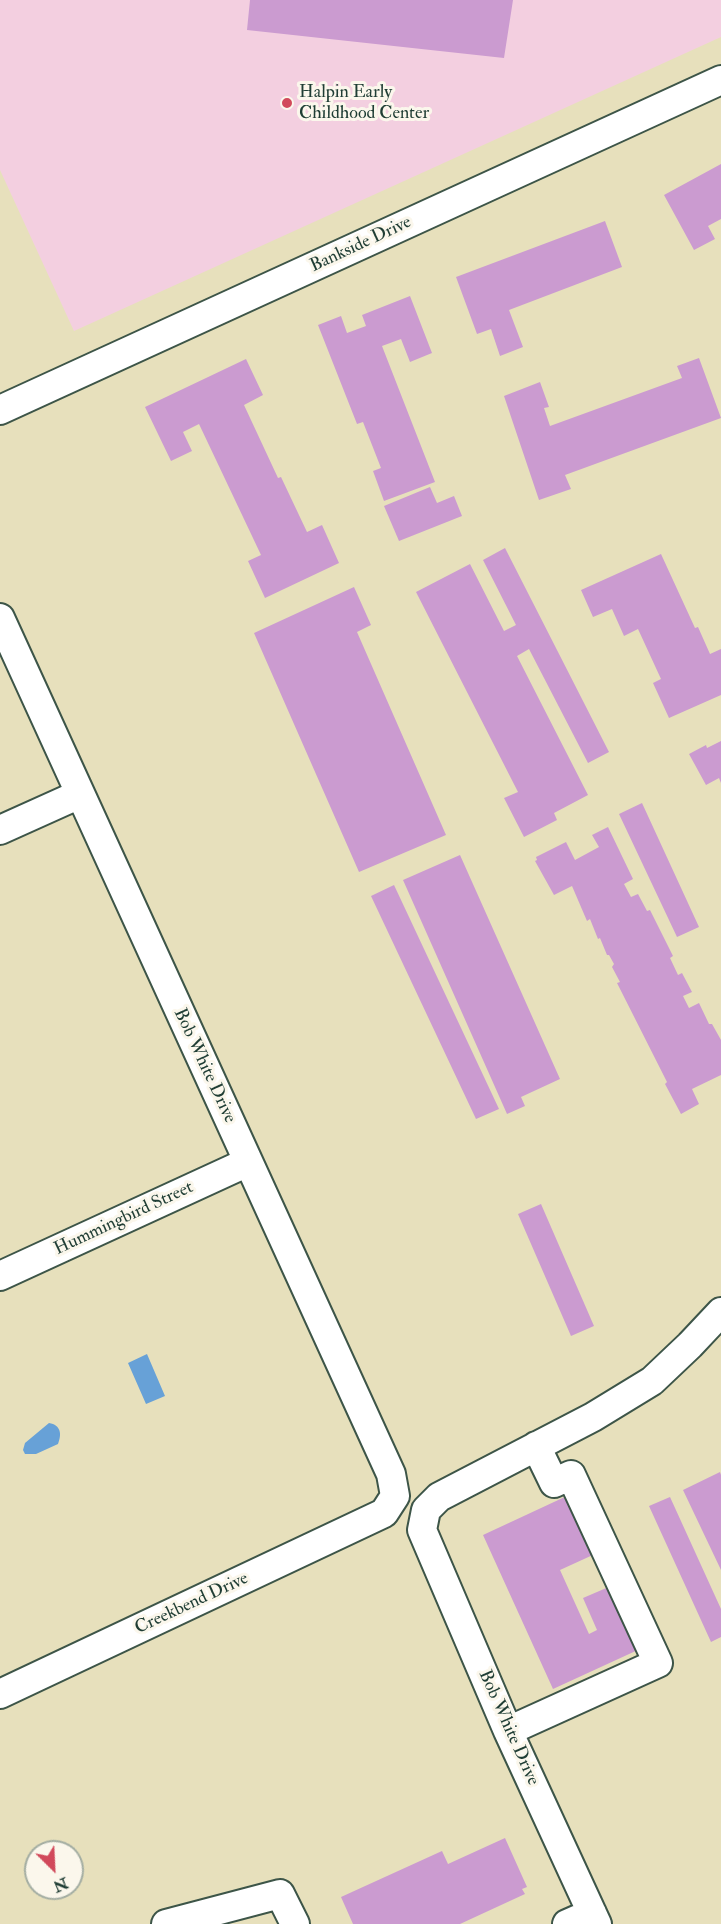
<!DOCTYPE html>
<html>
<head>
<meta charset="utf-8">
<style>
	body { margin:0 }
	#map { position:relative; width:721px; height:1924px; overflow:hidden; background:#e7e0bc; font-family:"IM FELL Double Pica",serif }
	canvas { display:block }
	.north { position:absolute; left:24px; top:1840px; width:60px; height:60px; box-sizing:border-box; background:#fbf7ec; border:2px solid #a3ada2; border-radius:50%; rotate:156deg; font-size:16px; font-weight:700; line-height:24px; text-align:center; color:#1f3d34 }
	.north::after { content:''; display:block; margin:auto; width:21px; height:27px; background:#d1495b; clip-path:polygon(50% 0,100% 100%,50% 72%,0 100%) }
</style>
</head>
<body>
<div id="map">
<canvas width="721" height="1924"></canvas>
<div class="north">N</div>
</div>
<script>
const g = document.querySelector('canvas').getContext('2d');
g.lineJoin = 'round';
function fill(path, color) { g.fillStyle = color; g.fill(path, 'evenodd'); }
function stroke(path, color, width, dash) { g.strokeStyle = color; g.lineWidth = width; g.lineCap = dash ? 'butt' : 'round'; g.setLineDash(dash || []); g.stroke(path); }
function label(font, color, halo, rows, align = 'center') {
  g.font = font + ' "IM FELL Double Pica",serif'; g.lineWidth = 6; g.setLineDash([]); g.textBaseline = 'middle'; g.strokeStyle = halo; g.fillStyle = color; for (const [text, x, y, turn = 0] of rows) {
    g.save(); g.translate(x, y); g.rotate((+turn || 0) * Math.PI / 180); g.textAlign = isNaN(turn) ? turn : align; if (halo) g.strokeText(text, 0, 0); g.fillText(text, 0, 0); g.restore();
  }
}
fill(new Path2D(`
	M0 0H721V37L74 331 0 170Z`), '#f3cfe0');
fill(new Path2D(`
	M147 1354 165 1396 146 1404 128 1363Z
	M49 1423C61 1425 62 1434 58 1444L36 1454H25L23 1450 25 1443Z`), '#67a1d7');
fill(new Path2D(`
	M250 0H513L504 58 247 30Z
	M721 164V219L708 226 715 239 694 250 664 195Z
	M605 221 622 267 509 310 523 347 500 356 491 329 477 334 456 277Z
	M410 296 432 353 410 362 401 339 382 346 435 482 384 501 373 471 381 468 363 422 357 424 318 325 341 316 347 333 366 326 362 315Z
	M699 358 721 418 565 475 571 489 539 500 504 396 540 382 549 407 544 408 550 426 682 378 677 366Z
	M246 359 263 395 244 405 278 478 281 477 307 532 322 525 339 563 265 598 248 561 261 555 199 424 183 432 192 451 171 461 145 407Z
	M430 487 437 503 454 496 462 516 399 541 384 506Z
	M505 548 609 752 588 763 529 649 517 656 588 795 554 813 557 820 524 837 504 798 518 792 416 592 470 564 504 631 516 625 483 560Z
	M661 554 695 628 698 627 710 654 721 649V695L669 718 653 683 661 679 638 629 624 636 612 609 593 617 581 590Z
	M354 587 371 625 357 632 446 835 359 872 254 633Z
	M721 741V783L719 778 706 785 689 754 706 745 707 748Z
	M642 803 699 927 677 937 619 814Z
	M608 827 633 879 624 884 631 897 638 894 647 911 650 910 673 956 670 958 678 975 682 973 692 992 683 996 689 1008 699 1003 709 1024H712L721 1040V1075L692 1089 699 1104 681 1114 665 1084 667 1082 617 983 620 982 612 967 614 964 609 955H607L600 938 598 939 590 919 587 921 572 886 554 895 535 861 537 860 536 857 566 842 575 860 599 847 592 835Z
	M460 855 560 1079 521 1097 525 1106 507 1114 403 880Z
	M394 885 499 1109 476 1119 371 896Z
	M541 1204 594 1326 571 1336 518 1214Z
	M720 1472 721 1475V1570L683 1490Z
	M569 1495 595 1554 560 1570 589 1634 597 1630 583 1598 611 1586 640 1649 553 1689 483 1535Z
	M670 1497 721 1609V1637L711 1642 649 1506Z
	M505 1838 527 1887 522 1889 525 1894 460 1924H353L341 1897 442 1851 448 1864Z`), '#cb9bd0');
const minor = new Path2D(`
	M0 410 721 80
	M0 618 391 1474 395 1496 384 1513 0 1694
	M0 830 80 794
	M0 1276 248 1162
	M508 1731 658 1663 571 1475 554 1483 536 1446
	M166 1924 280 1894 295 1924
	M567 1924 592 1913
	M597 1924 508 1731 422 1530 426 1510 439 1497 593 1417 652 1381 690 1345 721 1312`);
stroke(minor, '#3d5548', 32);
stroke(minor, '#fff', 28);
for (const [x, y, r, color] of [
	[287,103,6,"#d1495b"]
]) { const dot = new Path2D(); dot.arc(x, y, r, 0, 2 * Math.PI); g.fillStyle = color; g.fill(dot); stroke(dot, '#fbf7ec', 2); }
label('18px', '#1f3d34', '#fbf7ec', [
	["Halpin Early",299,93],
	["Childhood Center",299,114]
], 'left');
label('18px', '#1f3d34', '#fbf7ec', [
	["Bankside Drive",361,245,-25],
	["Bob White Drive",204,1066,65],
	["Hummingbird Street",124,1219,-25],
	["Creekbend Drive",192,1604,-25],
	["Bob White Drive",508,1728,66]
]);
</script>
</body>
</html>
